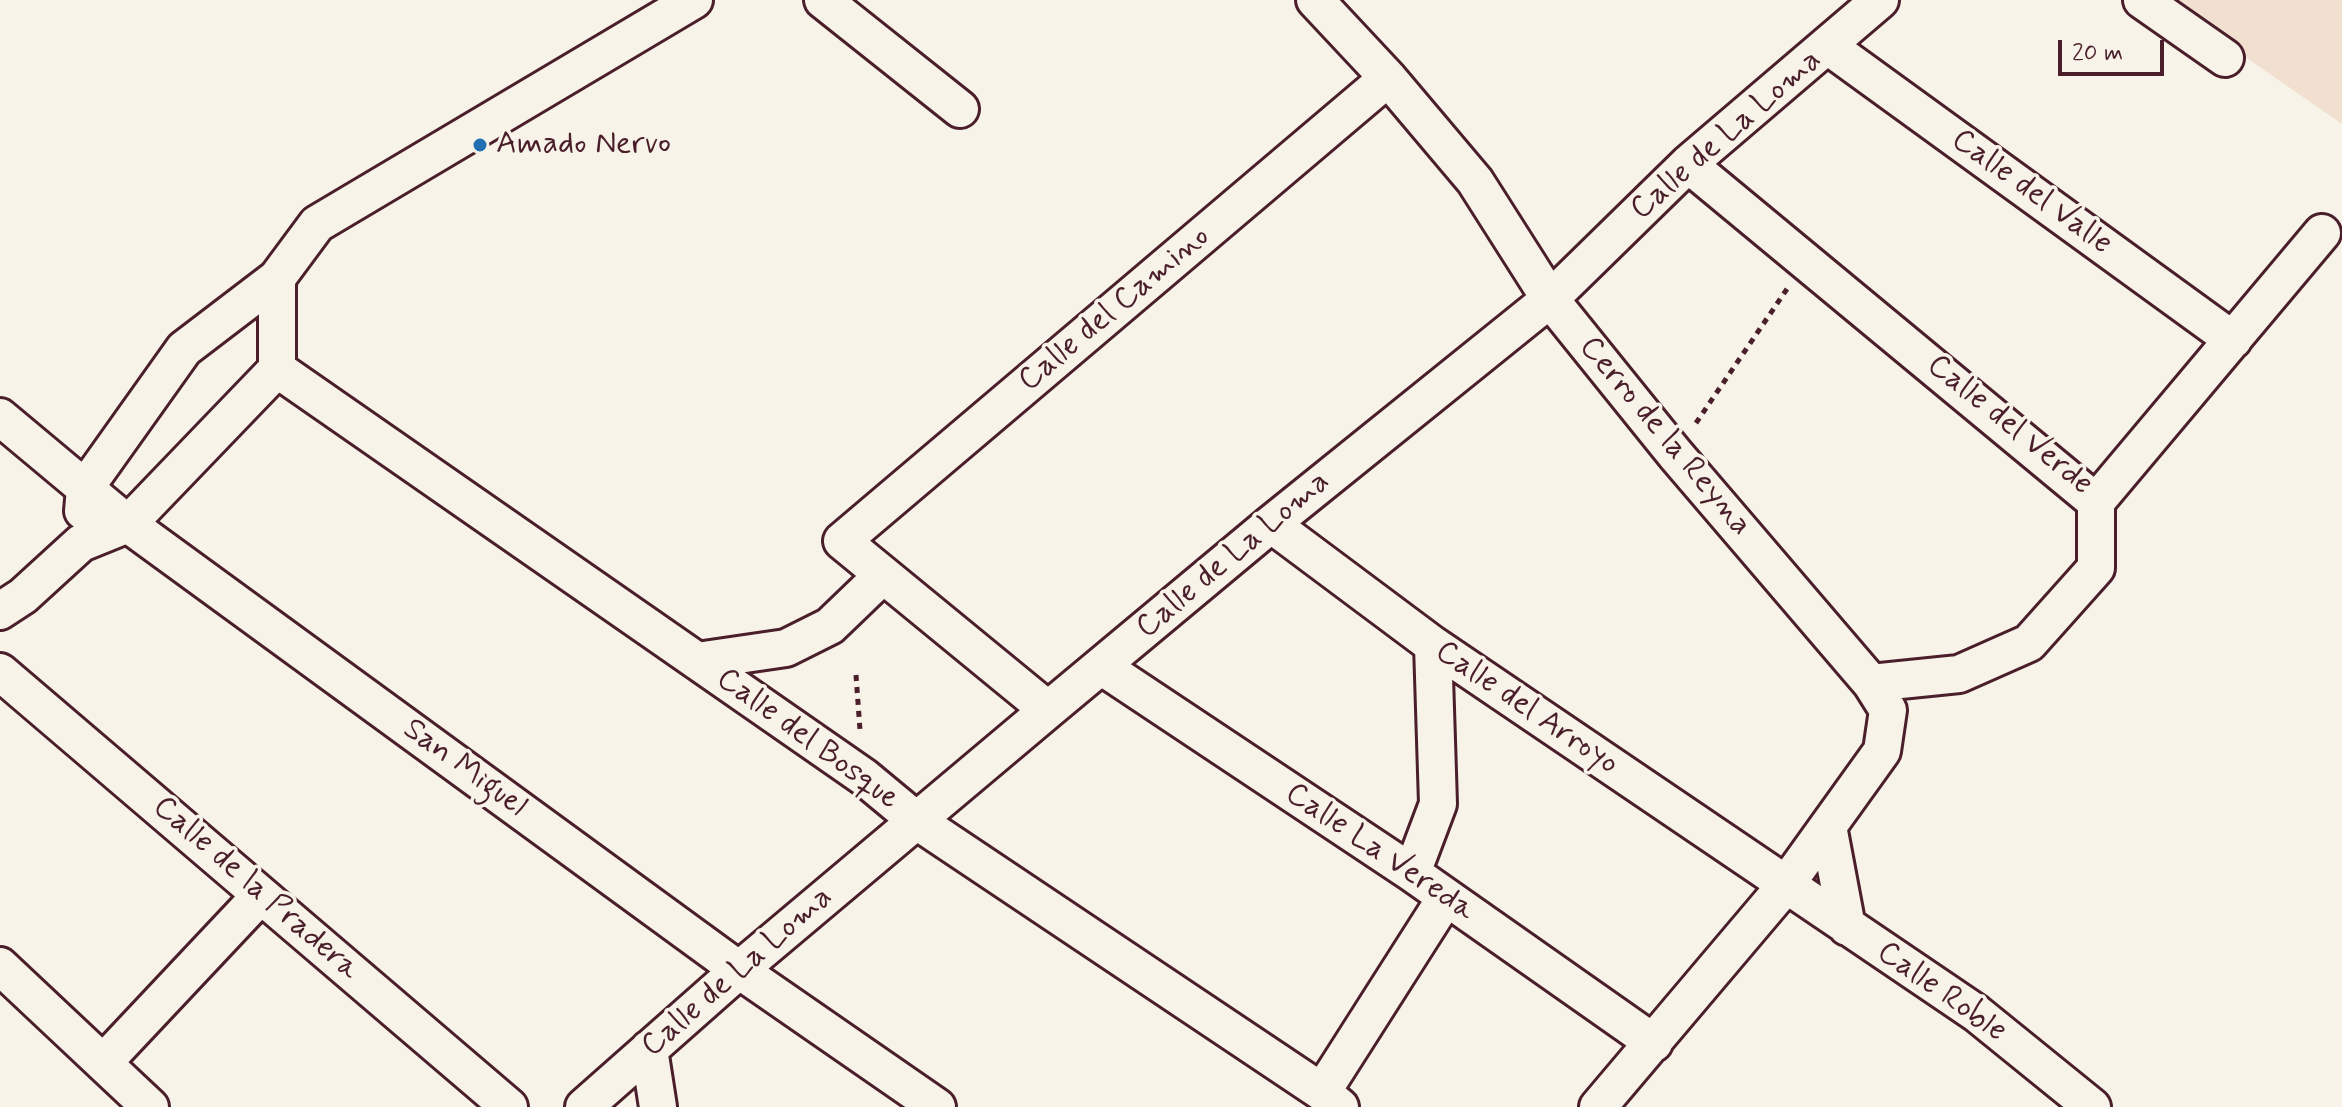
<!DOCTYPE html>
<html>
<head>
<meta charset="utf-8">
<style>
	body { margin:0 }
	#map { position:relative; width:2342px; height:1107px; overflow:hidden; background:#f7f3e8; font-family:Mynerve,sans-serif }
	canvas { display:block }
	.scale { position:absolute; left:2058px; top:40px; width:106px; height:36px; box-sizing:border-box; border:4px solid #4a1f2b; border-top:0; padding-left:10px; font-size:24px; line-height:28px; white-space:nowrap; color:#4a1f2b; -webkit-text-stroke:6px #f7f3e8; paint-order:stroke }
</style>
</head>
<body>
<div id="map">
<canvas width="2342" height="1107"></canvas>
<div class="scale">20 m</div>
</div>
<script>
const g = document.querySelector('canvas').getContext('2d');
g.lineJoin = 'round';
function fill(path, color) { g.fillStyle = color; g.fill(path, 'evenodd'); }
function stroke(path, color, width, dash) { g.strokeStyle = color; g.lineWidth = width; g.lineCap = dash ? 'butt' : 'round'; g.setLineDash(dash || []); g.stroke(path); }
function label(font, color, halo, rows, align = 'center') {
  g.font = font + ' Mynerve,sans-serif'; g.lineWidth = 7; g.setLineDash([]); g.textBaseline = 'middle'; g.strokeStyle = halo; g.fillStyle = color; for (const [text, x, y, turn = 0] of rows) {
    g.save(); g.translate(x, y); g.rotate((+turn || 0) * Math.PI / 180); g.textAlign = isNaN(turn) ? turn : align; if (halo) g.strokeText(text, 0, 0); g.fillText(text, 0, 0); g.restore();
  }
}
fill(new Path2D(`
	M2163 0H2342V124Z`), '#f1e0cf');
const minor = new Path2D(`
	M823 0 960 109
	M1315 0 1388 78 1475 181 1550 299 1675 454 1871 683 1888 710 1882 751 1785 886 1598 1107
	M2142 0 2225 58
	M1828 46 2233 340
	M1688 164 2096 502
	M277 369 864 777 917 821 1322 1092 1340 1107
	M0 417 128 524 739 970 937 1107
	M2096 502 2322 233
	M83 511 85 488 184 349 277 278
	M1271 524 1433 645 1976 1013 2092 1107
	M0 611 23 596 81 543 128 524 277 369V278L317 224 694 0
	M697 661 786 648 830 626 882 576
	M1101 666 1412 873 1654 1043
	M0 672 509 1107
	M1871 683 1959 674 2029 643 2096 568V502
	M1048 710 842 541 1388 78
	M1828 826 1847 927
	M1412 873 1438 804 1433 645
	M0 966 150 1107
	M649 1049 658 1107
	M103 1063 261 895
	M1322 1092 1445 899
	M584 1107 739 970 1048 710 1271 524 1550 299 1688 164 1880 0`);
stroke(minor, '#4a1f2b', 42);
stroke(new Path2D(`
	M1696 423 1787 289
	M856 675 860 730`), '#4a1f2b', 5, [6, 6]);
stroke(minor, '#f7f3e8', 36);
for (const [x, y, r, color] of [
	[480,145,8,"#1f6fb2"]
]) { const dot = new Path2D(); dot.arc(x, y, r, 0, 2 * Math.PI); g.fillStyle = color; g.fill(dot); stroke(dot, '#f7f3e8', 3); }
label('32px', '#4a1f2b', '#f7f3e8', [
	["Calle de La Loma",1727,136,-41],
	["Calle del Valle",2031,193,36],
	["Calle del Camino",1115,310,-40],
	["Calle del Verde",2009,426,39],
	["Cerro de la Reyna",1664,437,50],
	["Calle de La Loma",1234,556,-40],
	["Calle del Arroyo",1526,709,34],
	["Calle del Bosque",807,740,36],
	["San Miguel",464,769,36],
	["Calle La Vereda",1379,853,34],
	["Calle de la Pradera",255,889,41],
	["Calle de La Loma",738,973,-41],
	["Calle Roble",1941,993,35]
]);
label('32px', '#4a1f2b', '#f7f3e8', [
	["Amado Nervo",496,145]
], 'left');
</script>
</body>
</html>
